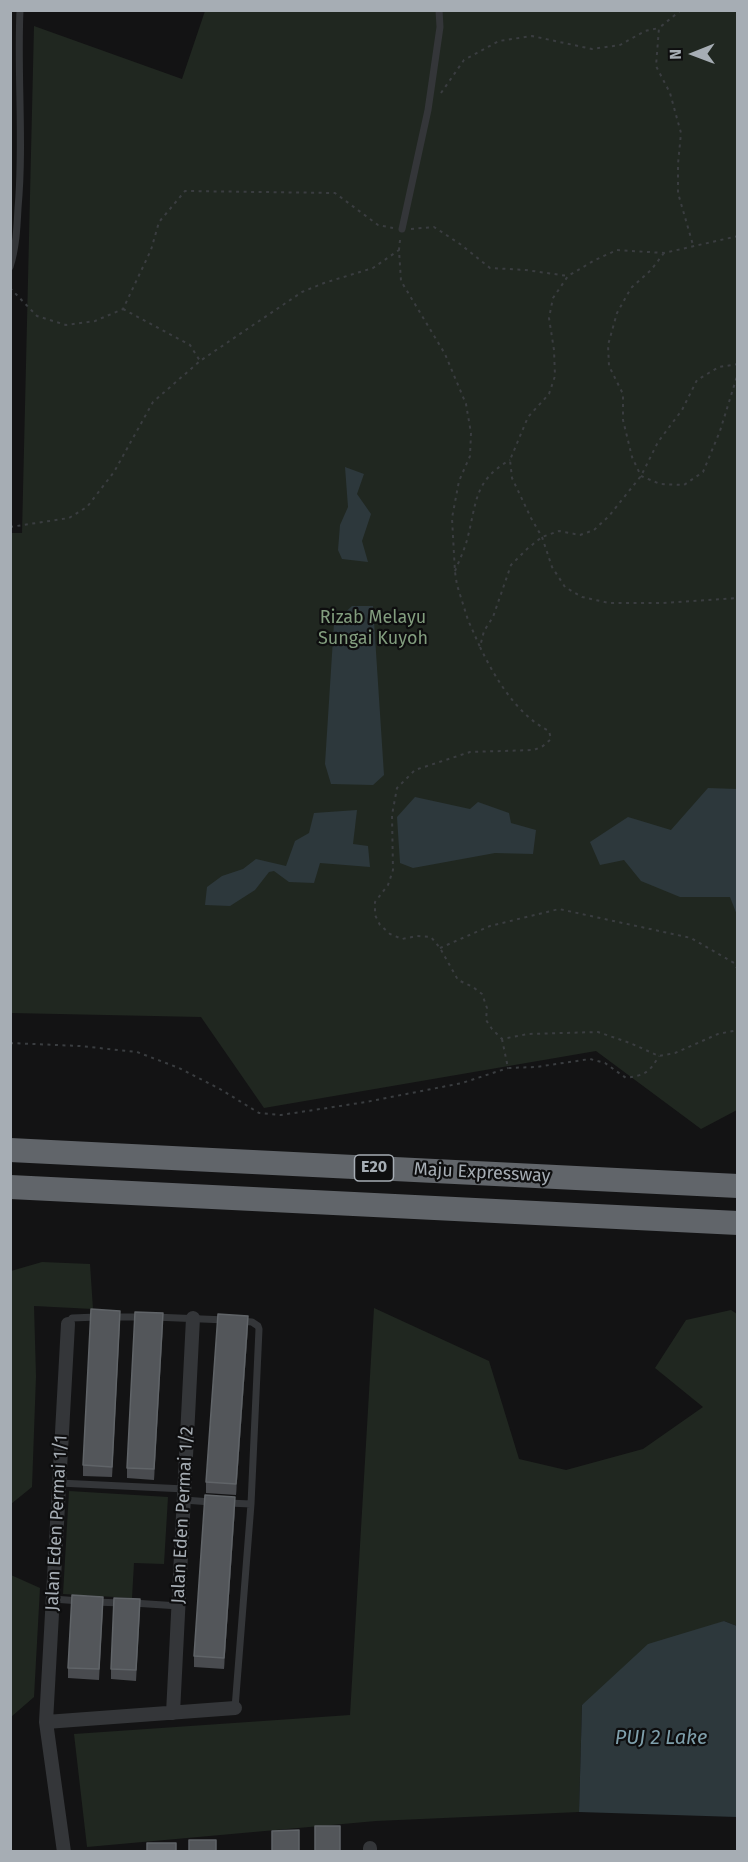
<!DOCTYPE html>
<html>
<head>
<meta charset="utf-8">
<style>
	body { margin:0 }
	#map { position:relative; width:748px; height:1862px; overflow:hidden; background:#131314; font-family:"Fira Sans",sans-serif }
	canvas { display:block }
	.frame { position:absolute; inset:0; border:12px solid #a6adb4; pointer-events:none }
	.north { position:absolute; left:664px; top:24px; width:60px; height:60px; -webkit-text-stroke:4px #0e0e0f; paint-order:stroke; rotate:269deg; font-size:16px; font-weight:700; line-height:24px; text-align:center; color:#a6adb4 }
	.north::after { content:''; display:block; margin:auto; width:21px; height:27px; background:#a6adb4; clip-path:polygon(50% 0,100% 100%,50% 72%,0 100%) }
</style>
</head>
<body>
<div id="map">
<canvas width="748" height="1862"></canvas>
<div class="frame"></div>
<div class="north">N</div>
</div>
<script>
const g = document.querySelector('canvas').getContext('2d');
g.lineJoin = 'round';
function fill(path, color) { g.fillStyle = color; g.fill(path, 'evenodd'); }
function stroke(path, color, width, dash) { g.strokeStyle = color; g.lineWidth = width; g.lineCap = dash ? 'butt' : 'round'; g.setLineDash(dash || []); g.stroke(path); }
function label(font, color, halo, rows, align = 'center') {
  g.font = font + ' "Fira Sans",sans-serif'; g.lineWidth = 4.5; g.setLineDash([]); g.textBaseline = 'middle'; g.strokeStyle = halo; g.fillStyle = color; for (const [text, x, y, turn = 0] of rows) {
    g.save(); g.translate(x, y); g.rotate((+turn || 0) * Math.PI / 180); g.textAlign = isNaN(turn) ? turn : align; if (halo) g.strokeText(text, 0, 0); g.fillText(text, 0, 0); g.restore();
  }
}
fill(new Path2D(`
	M205 11H737V1110L701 1129 596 1051 264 1108 201 1017 11 1013 10 533H22L34 26 182 79Z
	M42 1262 90 1264 93 1309 34 1306 36 1376 32 1487 11 1504V1271Z
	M374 1308 489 1361 519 1459 566 1470 643 1449 703 1407 655 1368 686 1320 731 1310 737 1314V1626L724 1621 582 1705 579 1812 376 1821 87 1847 74 1734 350 1715Z
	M69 1491 168 1497 164 1564 134 1563 132 1598 63 1594Z
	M11 1575 40 1588 34 1697 11 1717Z`), '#202720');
fill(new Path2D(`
	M345 467 364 474 357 494 371 514 362 541 368 562 342 559 338 550 340 525 348 507Z
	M352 606H373L384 775 373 785 331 784 325 764 334 623Z
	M708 788 737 789V915L730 897H680L641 881 624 860 600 865 590 842 628 817 671 830Z
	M415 797 470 809 478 802 509 813 511 823 536 830 533 854 495 853 413 868 400 863 397 817Z
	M357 810 353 844 368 846 370 867 320 863 314 883 289 882 274 871 269 872 255 890 230 906 205 905 207 887 222 876 243 869 256 859 286 866 295 841 309 833 314 813Z
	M724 1621 737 1626V1817L579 1812 582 1705 648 1644Z`), '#2d383c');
stroke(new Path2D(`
	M681 10 659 28 656 66 670 93 681 133 678 164V193L693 245
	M441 93 464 60 499 41 532 36 592 49 620 45 645 31 659 28
	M411 229 434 227 460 244 490 268 526 270 568 276
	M738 236 664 253 617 250 595 260 568 276 553 298 549 318 554 350 555 376 549 394 528 417 510 460 512 478 531 518 542 537 552 567 565 587 582 597 609 603H663L738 598
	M400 240 399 250 401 281 445 354 466 404 471 433 470 456 459 481 452 518 455 572 457 585 468 620 480 647
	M664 253 651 270 631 288 617 313 608 345 609 366 623 394V420L632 457 641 476 660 484 684 485 703 472 720 431 738 373
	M10 288 37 316 66 325 95 321 123 309 151 250 159 222 185 191 335 193 378 225 393 228
	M123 309 190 345 200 361
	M738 364 719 367 697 380 682 410 658 442 641 476 609 516 594 530 580 535 559 531 542 537 527 549 511 565 493 617 484 631 480 647C495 678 517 715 549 731L551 739 543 746 534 750 470 752 415 770 397 788 392 815 393 870 388 885 375 902V915L380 925 390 934 402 939 417 936 431 937 440 948 458 980 473 987 482 994 487 1008 486 1020 492 1029 502 1039 528 1034 598 1032 630 1043 659 1056 675 1053 718 1034 738 1030
	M10 527 69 518 87 507 114 472 153 402 200 361 302 292 324 283 373 268 399 250
	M455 571C459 561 464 551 467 540 477 503 473 481 510 460
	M440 948 490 926 559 909 691 938 734 963 738 970
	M502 1039 508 1068 536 1067 590 1059 605 1063 626 1078C645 1075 649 1073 659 1056
	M10 1043 80 1046 137 1052 179 1068 220 1089 259 1113 281 1115 366 1102 462 1083 508 1068`), '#3a3d40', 2, [3, 4.5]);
stroke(new Path2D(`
	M402 229 428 110 440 27 439 10
	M10 267C16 248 17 228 18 208 24 142 17 76 20 10
	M112 1317H142
	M154 1317 226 1320
	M68 1324 72 1318 97 1317
	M59 1483 185 1489
	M184 1500 211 1502
	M228 1503 251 1504
	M53 1599 80 1601
	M94 1602 122 1603
	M133 1603 179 1606
	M235 1708 251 1504 259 1329 258 1326 252 1322 240 1321`), '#343639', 7);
stroke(new Path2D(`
	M173 1713 193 1318
	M46 1722 235 1708
	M370 1848V1852
	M64 1852 46 1722 68 1324`), '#343639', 14);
stroke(new Path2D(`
	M10 1150 738 1186
	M10 1187 738 1223`), '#61656a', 24);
fill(new Path2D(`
	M120 1321 112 1477 83 1476V1465Z
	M163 1324 154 1480 127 1478V1468Z
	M248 1327 236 1495 206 1493V1482Z
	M235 1508 224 1669 194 1667V1656Z
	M103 1607 99 1680 68 1678V1668Z
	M140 1610 136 1681 111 1679V1669Z`), '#494b4f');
fill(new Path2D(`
	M120 1311V1321L112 1477V1467Z
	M163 1313V1324L154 1480V1469Z
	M248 1316V1327L236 1495V1484Z
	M235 1497V1508L224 1669V1658Z`), '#2f3033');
const building = new Path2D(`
	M91 1309 120 1311 112 1467 83 1465Z
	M135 1312 163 1313 154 1469 127 1468Z
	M218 1314 248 1316 236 1484 206 1482Z
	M205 1495 235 1497 224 1658 194 1656Z
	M72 1595 103 1597 99 1669 68 1668Z
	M114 1598 140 1599 136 1670 111 1669Z
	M315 1826H340V1851H315Z
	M299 1830V1851H272V1831Z
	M189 1840H216V1851H189Z
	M147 1843H176V1851H147Z`);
fill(building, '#53565a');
stroke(building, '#606468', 1.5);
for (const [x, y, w] of [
	[374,1168,39]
]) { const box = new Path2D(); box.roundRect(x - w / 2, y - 13, w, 26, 4.5); g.fillStyle = '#0e0e0f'; g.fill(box); stroke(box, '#a6adb4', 1.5); }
label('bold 16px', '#a6adb4', null, [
	["E20",374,1168]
]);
label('18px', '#829d7e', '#0e0e0f', [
	["Rizab Melayu",373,618],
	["Sungai Kuyoh",373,639]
]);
label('18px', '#a6adb4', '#0e0e0f', [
	["Maju Expressway",482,1173,3],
	["Jalan Eden Permai 1/2",183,1515,-87],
	["Jalan Eden Permai 1/1",57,1523,-87]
]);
label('italic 20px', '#7fa0ac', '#0e0e0f', [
	["PUJ 2 Lake",661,1738]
]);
</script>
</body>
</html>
